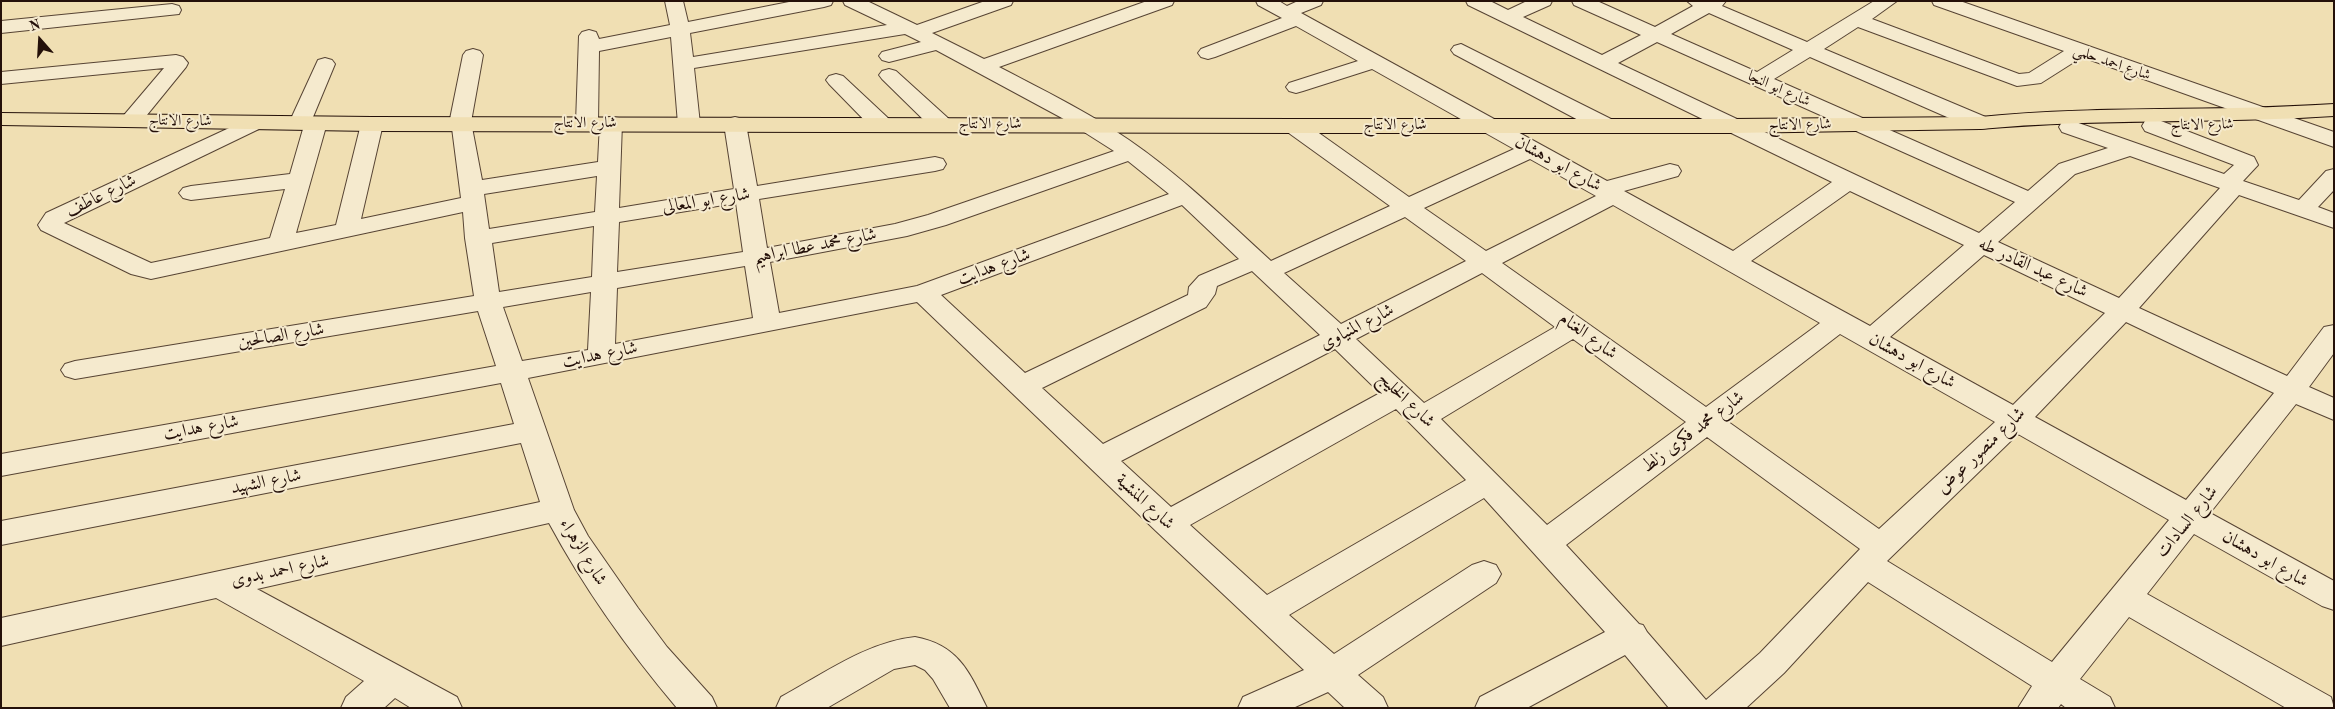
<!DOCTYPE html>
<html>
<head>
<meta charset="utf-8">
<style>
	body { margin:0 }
	#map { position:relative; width:2335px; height:709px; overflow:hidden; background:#f0dfb3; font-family:"Old Standard TT",serif }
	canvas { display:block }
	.frame { position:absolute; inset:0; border:2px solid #241009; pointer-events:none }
	.north { position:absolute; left:15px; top:15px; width:50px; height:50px; -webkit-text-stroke:4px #f5eace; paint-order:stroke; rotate:341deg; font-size:14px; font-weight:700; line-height:20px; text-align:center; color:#241009 }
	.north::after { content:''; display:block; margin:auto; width:18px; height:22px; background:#241009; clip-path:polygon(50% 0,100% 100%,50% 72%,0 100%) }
</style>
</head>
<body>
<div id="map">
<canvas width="2335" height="709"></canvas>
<div class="frame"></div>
<div class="north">N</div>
</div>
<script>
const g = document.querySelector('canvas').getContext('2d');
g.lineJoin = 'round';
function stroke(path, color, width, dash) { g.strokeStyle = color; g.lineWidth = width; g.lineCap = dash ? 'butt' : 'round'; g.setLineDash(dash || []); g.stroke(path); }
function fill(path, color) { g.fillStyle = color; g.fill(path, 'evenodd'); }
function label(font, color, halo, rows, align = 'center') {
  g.font = font + ' "Old Standard TT",Amiri,serif'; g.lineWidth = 4; g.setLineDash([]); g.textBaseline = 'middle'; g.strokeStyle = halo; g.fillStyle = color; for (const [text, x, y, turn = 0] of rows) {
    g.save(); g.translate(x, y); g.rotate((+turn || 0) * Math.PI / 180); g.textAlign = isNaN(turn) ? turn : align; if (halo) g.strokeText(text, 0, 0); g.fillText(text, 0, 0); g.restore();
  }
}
const minor = new Path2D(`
	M665 1H683L688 22 794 1H833L831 5 824 7 690 33 693 57 887 25 845 5 843 1H867L917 25 985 1H1013L1011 5 932 33 984 59 1147 1H1174L1172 5 999 67C1043 90 1088 112 1129 140 1180 175 1225 219 1271 261L1390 206 1286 131 1283 126 1286 121 1294 119 1302 121 1409 197 1514 149 1372 69 1303 91 1296 93 1289 91 1286 87 1289 83 1358 61 1296 26 1215 57 1208 59 1201 57 1198 53 1201 49 1282 18 1258 5 1256 1H1279L1287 6 1298 1H1323L1321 5 1301 13 1607 181 1670 164 1678 166 1681 171 1678 176 1624 191 1733 251 1832 182 1468 5 1466 1H1490L1508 10 1527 1H1552L1550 5 1523 17 1602 55 1641 35 1574 5 1572 1H1597L1655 27 1693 6 1687 1H1726L1722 6 1807 42 1874 1H1897L1872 19 2019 74 2029 73 2064 51 1934 5 1932 1H1960L2334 132V147L2082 57 2041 83 2017 86 1858 27 1824 49 1988 118 1991 123 1988 128 1980 129 1972 128 1810 57 1774 79 2028 191 2059 164 2108 148 2062 132 2059 127 2062 122 2070 120 2224 174 2234 165 2145 131 2142 126 2145 121 2153 119 2161 121 2254 157 2258 165 2243 181 2299 200 2326 171 2334 169V190L2318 207 2334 213V228L2239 195 2139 308 2287 376 2324 327 2334 325V353L2309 387 2334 398V420L2296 404 2210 513 2334 581V610L2322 606 2194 534 2147 594 2331 697 2334 708H2286L2129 617 2080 679 2110 697 2115 708H2066L2061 704 2058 708H2018L2032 686 1868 582 1784 673 1746 708H1669L1625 655 1527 708H1475L1480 697 1605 632 1484 498 1289 615 1334 654 1472 565 1484 561 1496 565 1501 574 1496 583 1358 675 1383 697 1388 708H1345L1328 692 1293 708H1238L1243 697 1304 670 1156 531 917 302 528 378 574 510 588 536 638 608 667 647 712 697 717 708H677C629 651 585 590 549 523L257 589 457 697 462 708H411L395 698 384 708H341L346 697 364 681 216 598 1 646V618L540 502 521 443 1 545V521L514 424 501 383 1 476V454L496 366 478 311 75 379 65 376 61 370 65 364 75 361 474 296 465 238 463 212 151 279 131 274 41 230 38 225 46 213 255 116 263 117 266 122 263 127 64 223 151 263 270 238 285 189 191 200 183 198 179 193 183 188 191 186 290 174 303 129 292 128 289 123 318 60 325 58 332 60 335 64 313 117 324 118 327 123 296 233 336 225 361 124 364 119 372 117 380 119 383 124 361 219 461 198 452 128 449 124 463 55 466 51 473 49 480 51 483 55 471 122 482 180 598 162 600 123 603 118 611 117 619 118 622 123 619 208 734 189 724 124 727 119 735 117 743 119 746 124 757 186 935 157 943 159 946 164 943 169 935 171 759 199 767 248 895 224 928 215 1114 151 1062 118 936 50 889 62 882 60 879 56 882 52 921 42 905 34 694 68 700 124 697 129 689 131 681 129 678 124 671 37 599 51 598 123 595 128 587 129 579 128 576 123 579 36 582 32 589 30 596 32 599 39 670 25ZM1709 13 1793 50 1757 72 1671 34ZM1657 42 2015 202 1979 233 1618 63ZM2130 156 2220 188 2119 298 1998 242 2075 174ZM1530 159 1596 196 1486 251 1424 208ZM1128 161 1169 194 917 286 779 313 770 262 907 236 946 225ZM597 176 595 212 489 229 484 194ZM1850 191 1964 245 1870 326 1751 261ZM736 203 743 252 617 272 619 222ZM1182 205 1239 259 1199 276 1189 287 1188 295 1025 373 941 295ZM1613 205 1820 323 1706 407 1502 263ZM1405 217 1466 261 1341 324 1284 273ZM594 226 592 277 499 292 492 243ZM1984 255 2105 313 2013 405 1890 337ZM745 266 753 318 615 344 617 288ZM1252 271 1320 335 1103 444 1042 388 1206 307 1215 294 1217 286ZM1482 273 1555 327 1424 403 1356 339ZM591 292 588 350 522 361 503 307ZM2126 322 2274 393 2186 500 2035 417ZM1840 334 1995 422 1879 529 1727 421ZM1573 339 1686 422 1547 525 1441 419ZM1335 349 1380 393 1171 507 1121 461ZM1396 409 1466 480 1267 595 1190 525ZM2018 434 2169 520 2052 662 1887 561ZM1707 437 1860 549 1760 653 1706 700 1647 632 1643 625 1639 624 1566 545Z
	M172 4 179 6 181 10 179 14 1 33V21Z
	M1461 44 1613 120 1616 125 1613 130 1605 132 1597 130 1454 54 1451 50 1454 46Z
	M176 55 183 57 188 63 186 67 138 126 130 127 122 126 119 121 164 68 1 84V72Z
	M889 69 896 71 949 119 952 124 949 129 941 131 933 129 882 79 879 75 882 71Z
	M836 74 843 76 889 119 892 124 889 129 881 131 873 129 829 84 826 80 829 76Z
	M915 637C958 645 969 671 987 708H950L933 679 925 670 915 665 894 669 827 708H776L781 697C823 674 867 642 915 637Z`);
const major = new Path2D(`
	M2334 104V116C2216 124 2097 118 1980 129L1732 133H1294L372 131 1 125V113L372 117 1294 119H1732L1980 117C2097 105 2216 112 2334 104Z`);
stroke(minor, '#574434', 2);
stroke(major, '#241009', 2);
fill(minor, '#f5eace');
fill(major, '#f0dfb3');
label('15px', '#241009', '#f5eace', [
	["شارع احمد حلمي",2112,63,19],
	["شارع ابو النجا",1779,89,24],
	["شارع الانتاج",180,121,1],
	["شارع الانتاج",585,123],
	["شارع الانتاج",990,124],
	["شارع الانتاج",1395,125],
	["شارع الانتاج",1800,125,-1],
	["شارع الانتاج",2202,125,-1]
]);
label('18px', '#241009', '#f5eace', [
	["شارع ابو دهشان",1558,164,29],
	["شارع عاطف",101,196,-26],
	["شارع ابو المعالى",706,201,-9],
	["شارع محمد عطا ابراهيم",815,246,-11],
	["شارع هدايت",994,267,-20],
	["شارع عبد القادر طه",2033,268,25],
	["شارع المنياوى",1357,327,-27],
	["شارع الصالحين",281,336,-9],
	["شارع الغنام",1588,336,36],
	["شارع هدايت",600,355,-11],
	["شارع ابو دهشان",1912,361,29],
	["شارع الخليج",1406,400,44],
	["شارع هدايت",201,428,-10],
	["شارع محمد فكرى زلط",1693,432,-37],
	["شارع منصور عوض",1981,451,-44],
	["شارع الشهيد",266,482,-11],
	["شارع المنشية",1145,502,43],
	["شارع السادات",2187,522,-51],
	["شارع الزهراء",583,552,59],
	["شارع ابو دهشان",2265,559,30],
	["شارع احمد بدوى",280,571,-12]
]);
</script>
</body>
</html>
